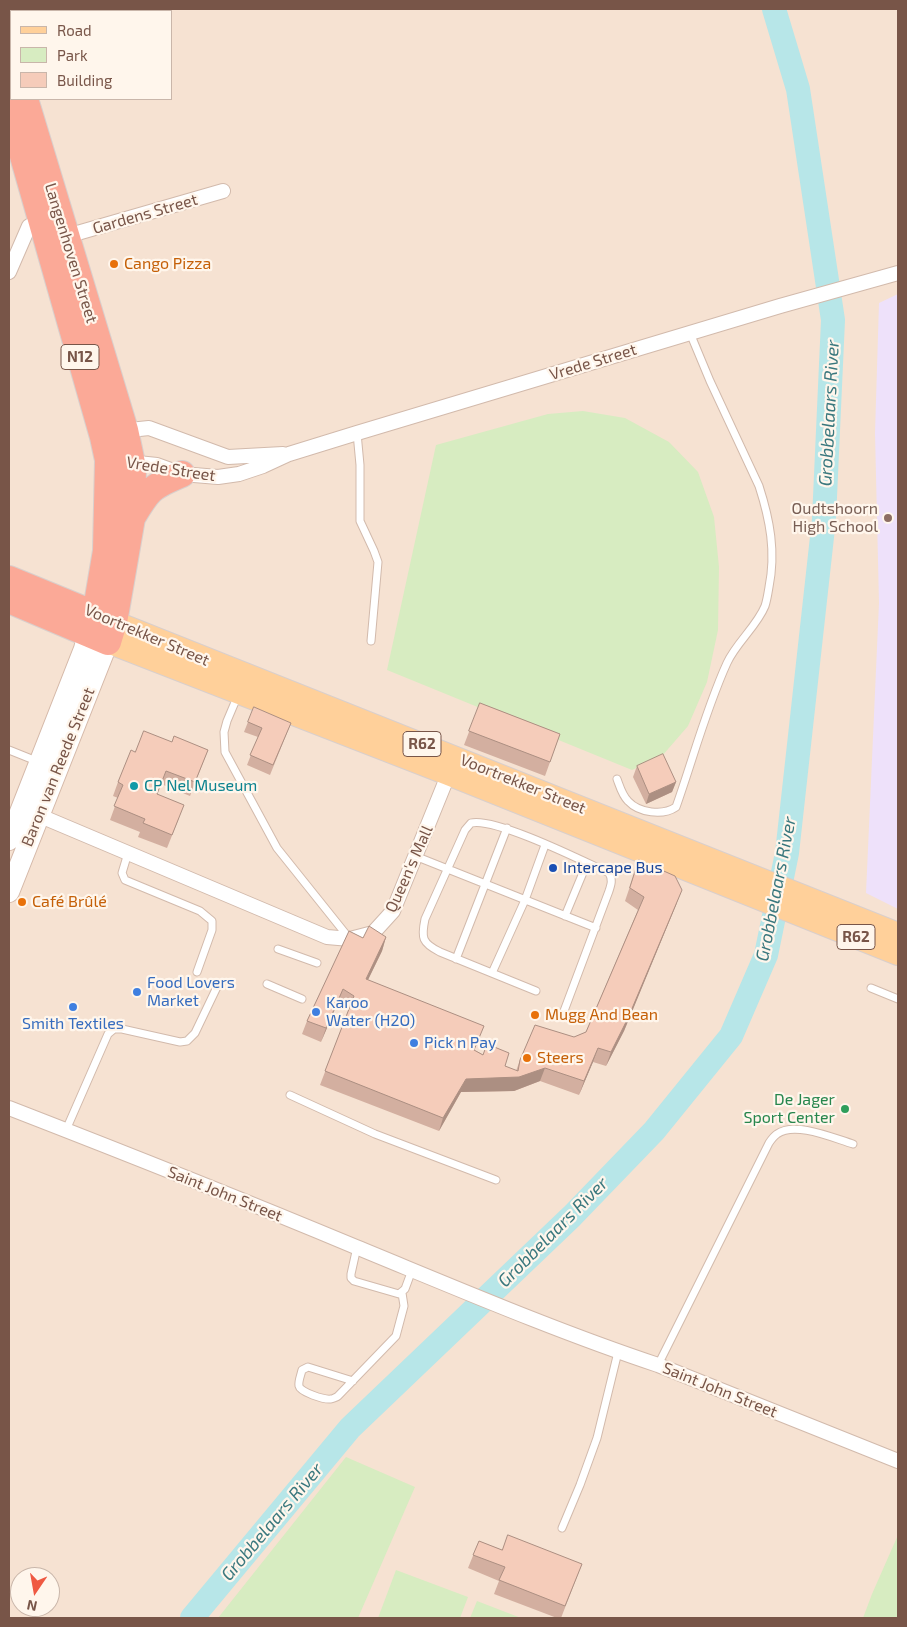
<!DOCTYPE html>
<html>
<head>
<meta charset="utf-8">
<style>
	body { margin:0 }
	#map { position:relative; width:907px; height:1627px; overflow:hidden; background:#fef1e4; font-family:"Exo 2",sans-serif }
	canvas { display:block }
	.frame { position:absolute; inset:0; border:10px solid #785548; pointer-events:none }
	.legend { position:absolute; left:10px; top:10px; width:162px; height:90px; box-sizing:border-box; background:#fff6ec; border:1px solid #c9b6aa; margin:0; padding:6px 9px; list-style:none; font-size:15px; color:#785548 }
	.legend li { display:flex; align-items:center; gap:10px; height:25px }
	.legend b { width:25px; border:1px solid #c9b6aa }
	.north { position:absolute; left:10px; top:1567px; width:50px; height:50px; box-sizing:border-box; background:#fff6ec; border:1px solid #c9b6aa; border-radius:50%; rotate:192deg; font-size:14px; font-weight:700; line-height:20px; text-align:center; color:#785548 }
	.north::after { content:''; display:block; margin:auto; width:18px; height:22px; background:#ef5942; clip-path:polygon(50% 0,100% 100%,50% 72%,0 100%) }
</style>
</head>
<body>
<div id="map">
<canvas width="907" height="1627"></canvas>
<div class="frame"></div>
<ul class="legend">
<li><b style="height:6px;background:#ffd09a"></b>Road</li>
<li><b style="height:14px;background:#d7ecc1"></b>Park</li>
<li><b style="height:14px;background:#f5ccba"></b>Building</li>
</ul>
<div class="north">N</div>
</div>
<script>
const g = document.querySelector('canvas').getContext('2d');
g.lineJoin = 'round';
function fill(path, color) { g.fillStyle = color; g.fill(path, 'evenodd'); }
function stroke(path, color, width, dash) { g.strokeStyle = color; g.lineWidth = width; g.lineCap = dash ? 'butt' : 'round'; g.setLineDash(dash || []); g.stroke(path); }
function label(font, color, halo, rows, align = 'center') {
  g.font = font + ' "Exo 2",sans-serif'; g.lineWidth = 4.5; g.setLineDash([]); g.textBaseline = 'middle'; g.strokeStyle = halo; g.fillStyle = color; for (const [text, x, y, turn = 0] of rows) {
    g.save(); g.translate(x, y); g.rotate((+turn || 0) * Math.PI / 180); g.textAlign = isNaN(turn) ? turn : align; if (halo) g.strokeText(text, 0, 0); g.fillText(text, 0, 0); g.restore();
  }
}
fill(new Path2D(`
	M9 9H898V1618H9ZM11 11H171V99H11ZM20 1577H50V1607H20Z`), '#f6e2d2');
fill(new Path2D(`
	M898 294V909L866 893 879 603 875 433 879 303Z`), '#eee1fa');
fill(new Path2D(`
	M583 411 625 418 669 442 698 472 714 517 719 567 718 630 707 682 688 726 662 756 632 770 387 670 436 445 548 414Z
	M346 1457 415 1487 358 1618H218Z
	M898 1535V1618H863L872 1594Z
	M396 1570 468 1597 460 1618H378Z
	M477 1601 521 1618H470Z`), '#d7ecc1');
stroke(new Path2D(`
	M192 1618 350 1428 572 1216 654 1131 731 1036 766 955 787 853 824 519 833 320 798 89 774 9`), '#b7e6e8', 24);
const lane = new Path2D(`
	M357 433 360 465V521L374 551 378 562 371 641
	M238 695 227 721 224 732 225 752 277 848 349 938
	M9 750 39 762
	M617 779C620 787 622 795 628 801 639 813 663 816 676 807 693 759 706 709 727 663 736 643 757 626 765 606 767 600 768 593 769 587 776 552 770 520 759 486L710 381 690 333
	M128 853 122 873 125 880 200 911 212 921V930L197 972
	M415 856 596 928
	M565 916 587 863
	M278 949 317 963
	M456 959 507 828
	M492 973 525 900 545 845
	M267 984 302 999
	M871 988 898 999
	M536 991 440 952C422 943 421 938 425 919L465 830 471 823C495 817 583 861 609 873 613 879 611 885 609 891L564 1011
	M290 1095 375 1134 496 1180
	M66 1130 108 1034 114 1029H122L180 1042 187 1041 195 1033 217 987
	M357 1247 351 1274V1278L354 1281 399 1294 405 1289 412 1270
	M658 1365 769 1143C771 1140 774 1136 777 1134 795 1121 833 1138 853 1144
	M353 1381 308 1367 302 1370C301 1375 298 1381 299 1386 300 1392 324 1400 331 1399 332 1399 337 1397 338 1396L396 1336 404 1306 402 1293
	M562 1528 580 1485 597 1438 618 1352`);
const street = new Path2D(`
	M80 9 81 11
	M148 9V11
	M62 235 67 236 223 191
	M9 272 29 226 40 221 44 224
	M120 431 149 428 228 457 283 454
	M128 462 157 465 182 474 218 477 239 474 263 466 289 454 357 433 780 306 898 273
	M38 815 327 937 350 939 373 933 393 911 451 768
	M9 1108C125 1153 241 1199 356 1247 456 1288 556 1331 658 1365L898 1461`);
const secondary = new Path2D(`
	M9 840 84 649 88 633
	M9 892 108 642`);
const primary = new Path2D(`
	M114 622 898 934
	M108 642 448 774 898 954`);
const highway = new Path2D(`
	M9 41 11 50
	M9 107 103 437 108 460 106 551 98 598 88 633
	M132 518C149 489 151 487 182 474
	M9 579 109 620
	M9 600 108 642 114 622 132 518 133 468 125 430 25 99`);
stroke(lane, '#d2baac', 9);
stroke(street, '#d2baac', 16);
stroke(secondary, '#d5b9a9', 22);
stroke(primary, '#d9cfcc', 24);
stroke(highway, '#d9cfcc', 28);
stroke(lane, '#fff', 7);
stroke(street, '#fff', 14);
stroke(secondary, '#fff', 20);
stroke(primary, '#ffd09a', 22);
stroke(highway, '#fba997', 26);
fill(new Path2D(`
	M480 703 560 734 545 776 464 745Z
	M248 722 291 723 270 775 247 765 258 737 244 732Z
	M172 742 208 750 190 796 161 784 157 794 179 818 167 848 138 837 140 832 110 820 118 798 113 796 118 782 135 752Z
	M637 766 676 782 672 792 646 804 633 777Z
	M639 860 677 903 624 1031 606 1066 593 1062 579 1095 540 1081 514 1091 461 1092 439 1131 320 1085 349 1009 338 1002 321 1042 302 1034 307 1021 363 938 386 937 382 951 368 980 479 1039 474 1050 505 1066 516 1071 520 1060 586 1032 638 910 625 901Z
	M479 1541 502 1550 582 1564 561 1618H557L494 1594 499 1581 468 1568Z`), '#d3afa0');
fill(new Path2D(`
	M676 782 672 792 646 804 649 794Z
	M682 890 624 1031 606 1066 611 1052Z
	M386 937 382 951 362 992 366 979Z
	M343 989 338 1002 321 1042 326 1028Z
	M598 1048 593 1062 579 1095 584 1081Z
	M545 1068 540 1081 514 1091 461 1092 439 1131 443 1118 466 1079Z`), '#ac8f82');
const building = new Path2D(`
	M480 703 560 734 550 762 469 731Z
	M254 707 291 723 273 765 250 755 262 728 248 722Z
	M144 731 172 742 174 736 208 750 195 782 166 771 157 794 184 805 172 835 143 823 145 819 114 806 123 785 118 782 131 750 135 752Z
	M663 754 676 782 649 794 637 766Z
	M639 860 675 876 682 890 628 1018 611 1052 598 1048 584 1081 545 1068 519 1077 466 1079 443 1118 325 1071 354 996 343 989 326 1028 307 1021 349 931 363 938 369 926 386 937 366 979 484 1026 474 1050 483 1055 487 1044 509 1053 505 1066 518 1071 520 1060 535 1025 574 1037 586 1032 644 897 630 888Z
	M508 1535 582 1564 565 1606 499 1580 505 1567 473 1555 479 1541 502 1550Z`);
fill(building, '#f5ccba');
stroke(building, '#ac8f82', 1);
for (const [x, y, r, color] of [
	[114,264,5,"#e8710a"],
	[888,518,5,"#8d6e63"],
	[134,786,5,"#0f9aa8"],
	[553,868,5,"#1a4fb4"],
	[22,902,5,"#e8710a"],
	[137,992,5,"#3f7fe0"],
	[73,1007,5,"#3f7fe0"],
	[316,1012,5,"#3f7fe0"],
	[535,1015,5,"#e8710a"],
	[414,1043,5,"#3f7fe0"],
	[527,1058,5,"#e8710a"],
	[845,1109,5,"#2e9e5b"]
]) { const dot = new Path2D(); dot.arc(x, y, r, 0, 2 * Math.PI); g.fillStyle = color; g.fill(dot); stroke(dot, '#fff6ec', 2); }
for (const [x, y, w] of [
	[80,357,38],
	[422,744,38],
	[856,937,38]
]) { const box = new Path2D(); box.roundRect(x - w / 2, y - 12.5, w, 25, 4); g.fillStyle = '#fff6ec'; g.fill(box); stroke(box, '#785548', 1); }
label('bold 15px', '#785548', null, [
	["N12",80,357],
	["R62",422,744],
	["R62",856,937]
]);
label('16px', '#785548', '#fff6ec', [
	["Gardens Street",145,214,-16],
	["Langenhoven Street",71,253,73],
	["Vrede Street",593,362,-17],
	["Vrede Street",171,469,9],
	["Voortrekker Street",147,635,23],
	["Baron van Reede Street",58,767,-68],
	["Voortrekker Street",523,784,22],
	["Queen's Mall",409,869,-66],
	["Saint John Street",225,1194,22],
	["Saint John Street",720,1390,22]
]);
label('16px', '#c56008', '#fff6ec', [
	["Cango Pizza",124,264],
	["Café Brûlé",32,902],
	["Mugg And Bean",545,1015],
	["Steers",537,1058]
], 'left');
label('16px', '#785e54', '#fff6ec', [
	["Oudtshoorn",878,509],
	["High School",878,527]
], 'right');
label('16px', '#0d838f', '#fff6ec', [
	["CP Nel Museum",144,786]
], 'left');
label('16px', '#164399', '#fff6ec', [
	["Intercape Bus",563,868]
], 'left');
label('16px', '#366cbe', '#fff6ec', [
	["Food Lovers",147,983],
	["Market",147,1001],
	["Karoo",326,1003],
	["Water (H2O)",326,1021],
	["Smith Textiles",73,1024,"center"],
	["Pick n Pay",424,1043]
], 'left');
label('16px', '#27864d', '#fff6ec', [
	["De Jager",835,1100],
	["Sport Center",835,1118]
], 'right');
label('italic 18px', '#3a787e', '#fff6ec', [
	["Grobbelaars River",829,413,-87],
	["Grobbelaars River",776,889,-79],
	["Grobbelaars River",553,1232,-45],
	["Grobbelaars River",272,1522,-50]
]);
</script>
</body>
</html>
